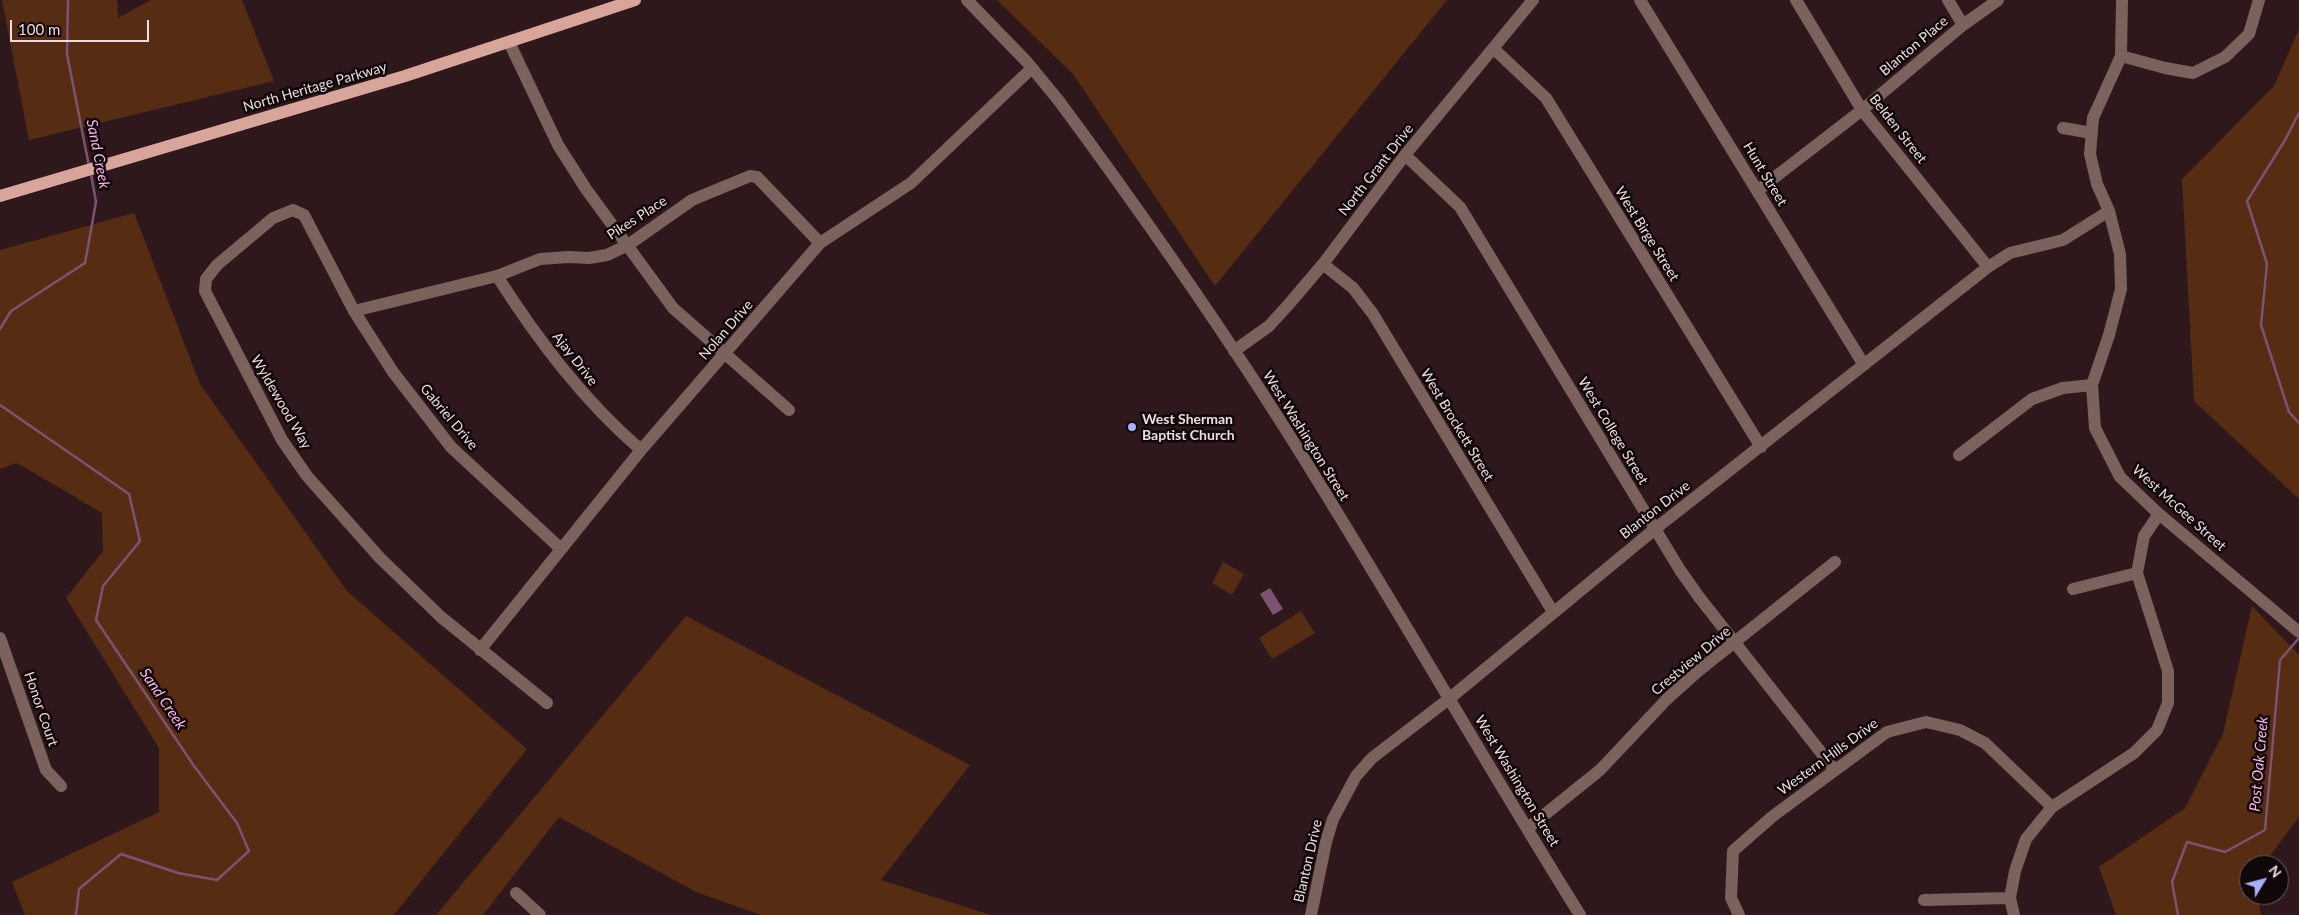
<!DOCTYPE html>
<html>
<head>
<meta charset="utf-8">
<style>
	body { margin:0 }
	#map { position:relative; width:2299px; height:915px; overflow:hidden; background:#2f181b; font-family:Lato,sans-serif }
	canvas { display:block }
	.north { position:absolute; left:2239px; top:855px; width:50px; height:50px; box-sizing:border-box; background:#100708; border:1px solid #695d5e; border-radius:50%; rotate:53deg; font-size:14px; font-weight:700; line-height:20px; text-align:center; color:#eedddf }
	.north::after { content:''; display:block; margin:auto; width:18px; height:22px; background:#abaffb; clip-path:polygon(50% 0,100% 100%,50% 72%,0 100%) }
	.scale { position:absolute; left:10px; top:20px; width:139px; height:22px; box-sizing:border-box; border:2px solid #eedddf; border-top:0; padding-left:6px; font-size:15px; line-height:18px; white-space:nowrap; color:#eedddf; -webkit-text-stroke:4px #100708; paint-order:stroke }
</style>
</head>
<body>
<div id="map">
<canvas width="2299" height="915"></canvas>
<div class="north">N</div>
<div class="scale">100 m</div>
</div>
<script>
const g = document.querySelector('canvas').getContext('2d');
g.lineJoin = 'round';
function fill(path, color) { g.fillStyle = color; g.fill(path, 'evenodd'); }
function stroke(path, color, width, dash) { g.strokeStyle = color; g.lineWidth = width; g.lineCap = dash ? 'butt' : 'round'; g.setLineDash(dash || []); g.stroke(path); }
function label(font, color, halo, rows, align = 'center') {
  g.font = font + ' Lato,sans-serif'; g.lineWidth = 5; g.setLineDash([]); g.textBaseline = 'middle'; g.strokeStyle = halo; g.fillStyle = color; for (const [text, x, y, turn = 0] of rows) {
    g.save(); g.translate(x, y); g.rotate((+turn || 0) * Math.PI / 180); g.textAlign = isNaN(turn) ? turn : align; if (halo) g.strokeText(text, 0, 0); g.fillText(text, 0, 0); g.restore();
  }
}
fill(new Path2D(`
	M2 0H117L118 18 151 0H242L274 81 29 140Z
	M997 0H1447L1215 286 1073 74Z
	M2299 29V499L2194 401 2182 179 2274 86Z
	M134 213 200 384 347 591 527 749 394 915H25L12 882 159 812V748L66 598 103 551 102 513 17 463 0 469V250Z
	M1223 562 1244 574 1232 595 1212 583Z
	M2252 606 2299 655V817L2263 865H2249V895H2258L2261 915H2116L2099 867 2185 808 2223 734Z
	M1301 611 1315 633 1272 659 1259 638Z
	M686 616 970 765 881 880 991 915H761L696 892 559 817 483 915H436Z`), '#562c13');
fill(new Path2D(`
	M1270 588 1283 609 1273 615 1260 594Z`), '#7d5272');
stroke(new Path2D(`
	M68 0 67 54 89 166
	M2299 113 2285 140 2247 201 2267 264 2261 325 2289 412 2299 423
	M0 329 11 311 85 263 96 202 91 174
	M0 405 129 494 140 541 103 586 96 620 194 766 237 823 249 851 217 880 178 873 121 854 79 889 76 915
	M2178 915 2172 882 2187 842 2225 852 2265 830 2280 660 2299 638`), '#7d5272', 2.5);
stroke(new Path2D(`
	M967 0 1027 62 1059 101C1133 201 1205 304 1272 408 1379 575 1475 747 1580 915
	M1640 0 1864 365
	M1796 0 1862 110 1988 267
	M1948 0 1963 25
	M2122 0 2121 56 2093 118 2090 154 2097 184 2109 211 2120 254 2121 289 2109 335 2092 385 2095 428 2120 477 2159 514 2299 632
	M509 42 558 145 586 189 673 308 789 410
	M1493 48 1546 98 1761 447
	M2121 56 2165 68 2193 73 2225 57 2249 34 2259 0
	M2063 128 2092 133
	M1405 155 1460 207 1680 570 1699 597 1834 769
	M1757 191 1862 110 1963 25 1998 0
	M1323 264 1353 288 1373 314 1553 612
	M497 276C538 340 583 400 641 450
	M354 311 497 276 540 259 568 257 589 258 607 255 628 245 692 200 750 176 757 177 820 243
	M1234 351 1269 326 1289 304 1323 264 1405 155 1533 0
	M1959 455 2032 399 2063 388 2092 385
	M2073 589 2137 573
	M0 638 46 770 61 786
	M480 650 641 450 820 243 911 183 1032 68
	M547 703 441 617 380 558 307 476 282 440 205 291 206 279 217 265 273 218 293 210 304 215 354 311 393 372 451 447 560 548
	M2052 807 2134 753 2157 730 2168 703V671L2137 573 2144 536 2159 514
	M1528 828 1600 770 1667 699 1697 672 1835 562
	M516 893 540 915
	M1924 900 2010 898
	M1311 915 1326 842 1333 819 1356 776 1372 758 1450 698 1655 529 1988 267 2010 253 2063 240 2109 211
	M1739 915 1731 898 1733 851 1773 816 1887 732 1926 722 1960 730 1985 743 2052 807 2026 839 2015 871 2010 898 2014 915`), '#7b625d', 12);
stroke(new Path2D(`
	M0 196 405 76 635 0`), '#d8a59b', 12);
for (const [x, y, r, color] of [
	[1132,427,5,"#abaffb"]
]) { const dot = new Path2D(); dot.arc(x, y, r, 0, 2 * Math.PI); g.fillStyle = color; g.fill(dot); stroke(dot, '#100708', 2); }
label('14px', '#eedddf', '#100708', [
	["Blanton Place",1914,46,-40],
	["North Heritage Parkway",315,87,-16],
	["Belden Street",1898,129,52],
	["North Grant Drive",1376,170,-52],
	["Hunt Street",1765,174,59],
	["Pikes Place",637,218,-33],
	["West Birge Street",1647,234,58],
	["Nolan Drive",726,330,-49],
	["Ajay Drive",575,359,52],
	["Wyldewood Way",281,402,60],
	["Gabriel Drive",449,417,50],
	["West Brockett Street",1457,425,59],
	["West College Street",1613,431,59],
	["West Washington Street",1306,436,58],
	["West McGee Street",2179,508,42],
	["Blanton Drive",1655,510,-38],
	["Crestview Drive",1691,661,-40],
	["Honor Court",41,709,71],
	["Western Hills Drive",1828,757,-36],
	["West Washington Street",1517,781,59],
	["Blanton Drive",1308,861,-77]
]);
label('bold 14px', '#eedddf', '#100708', [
	["West Sherman",1142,419],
	["Baptist Church",1142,435]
], 'left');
label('italic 15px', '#fbb6ea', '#100708', [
	["Sand Creek",98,154,79],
	["Sand Creek",163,699,56],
	["Post Oak Creek",2259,764,-85]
]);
</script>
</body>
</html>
